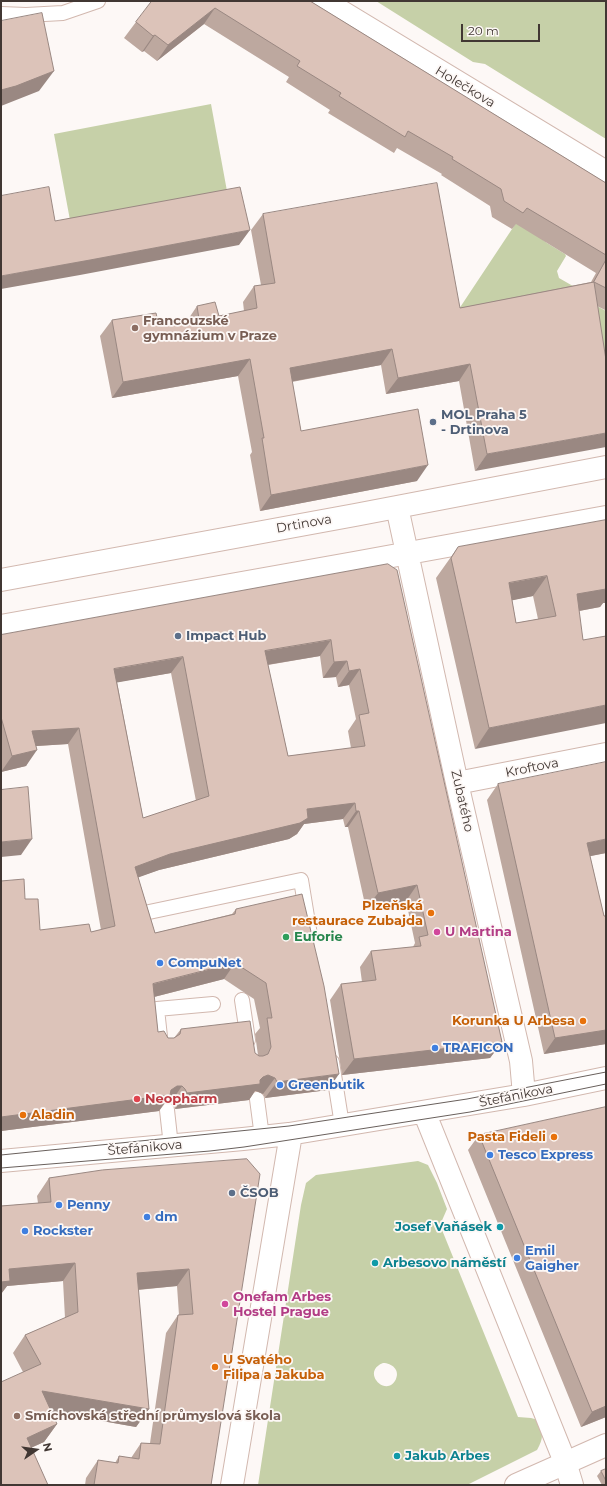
<!DOCTYPE html>
<html>
<head>
<meta charset="utf-8">
<style>
	body { margin:0 }
	#map { position:relative; width:607px; height:1486px; overflow:hidden; background:#fdf8f6; font-family:Montserrat,sans-serif }
	canvas { display:block }
	.frame { position:absolute; inset:0; border:2px solid #413733; pointer-events:none }
	.north { position:absolute; left:16px; top:1430px; width:40px; height:40px; -webkit-text-stroke:3px #fdf8f6; paint-order:stroke; rotate:77deg; font-size:11px; font-weight:700; line-height:16px; text-align:center; color:#413733 }
	.north::after { content:''; display:block; margin:auto; width:14px; height:18px; background:#413733; clip-path:polygon(50% 0,100% 100%,50% 72%,0 100%) }
	.scale { position:absolute; left:461px; top:24px; width:79px; height:18px; box-sizing:border-box; border:2px solid #413733; border-top:0; padding-left:5px; font-size:12px; line-height:14px; white-space:nowrap; color:#413733; -webkit-text-stroke:3px #fdf8f6; paint-order:stroke }
</style>
</head>
<body>
<div id="map">
<canvas width="607" height="1486"></canvas>
<div class="frame"></div>
<div class="north">N</div>
<div class="scale">20 m</div>
</div>
<script>
const g = document.querySelector('canvas').getContext('2d');
g.lineJoin = 'round';
function fill(path, color) { g.fillStyle = color; g.fill(path, 'evenodd'); }
function stroke(path, color, width, dash) { g.strokeStyle = color; g.lineWidth = width; g.lineCap = dash ? 'butt' : 'round'; g.setLineDash(dash || []); g.stroke(path); }
function label(font, color, halo, rows, align = 'center') {
  g.font = font + ' Montserrat,sans-serif'; g.lineWidth = 3.5; g.setLineDash([]); g.textBaseline = 'middle'; g.strokeStyle = halo; g.fillStyle = color; for (const [text, x, y, turn = 0] of rows) {
    g.save(); g.translate(x, y); g.rotate((+turn || 0) * Math.PI / 180); g.textAlign = isNaN(turn) ? turn : align; if (halo) g.strokeText(text, 0, 0); g.fillText(text, 0, 0); g.restore();
  }
}
fill(new Path2D(`
	M376 1H606V139L485 64 473 62Z
	M211 104 229 202 72 231 54 134Z
	M518 220 547 243 565 254 566 256 557 271 559 278 585 293 582 298 606 311V367L449 324Z
	M418 1161 428 1165 437 1183 447 1209 440 1225 518 1417 531 1418 538 1420C543 1433 544 1438 537 1450L467 1485H258L301 1205 306 1183 316 1175ZM383 1363C392 1363 400 1370 396 1379 387 1399 360 1372 383 1363Z`), '#c6d0a8');
const service = new Path2D(`
	M1 14 26 15 63 13 98 1
	M149 912 301 880 310 935
	M242 1000 248 1040
	M161 1046 157 1009 213 1004
	M332 1062 342 1125
	M257 1099 262 1137
	M167 1110 171 1146`);
const minor = new Path2D(`
	M397 507 457 783 521 1061 524 1095
	M1 580 355 515 606 467
	M1 626 354 563 606 517
	M457 783 606 754
	M426 1112 427 1119 565 1462 572 1485
	M1 1161 243 1139 289 1134 524 1095 606 1078
	M232 1485 290 1140 289 1134`);
const tertiary = new Path2D(`
	M324 1 606 172
	M516 1485 606 1445`);
stroke(service, '#d2b8af', 16);
stroke(minor, '#d2b8af', 24);
stroke(tertiary, '#d2b8af', 24);
stroke(service, '#fff', 14);
stroke(minor, '#fff', 22);
stroke(tertiary, '#fff', 22);
stroke(new Path2D(`
	M1 1155 289 1126 467 1099 606 1072
	M1 1168 210 1151 244 1147 470 1112 606 1084`), '#69605c', 1);
fill(new Path2D(`
	M152 1H310L606 183V308L605 310 597 306 475 471 459 381 386 394 381 365 292 382 301 431 417 481 260 511 250 455 252 452 238 376 112 398 100 336 112 320 159 326 187 321 197 306 219 316 244 311 243 302 254 286 261 285 251 230 263 214 460 308 591 282 596 273 516 224 512 229 492 217 490 206 441 175 442 174 397 148 394 153 328 113 330 110 286 82 289 77 204 24 157 61 144 51 142 52 124 38 136 22Z
	M606 520 603 603 600 607 579 611 475 749 436 578 458 547ZM533 596 538 619 516 623 512 600Z
	M388 564 502 1042 490 1058 342 1075 330 1000 341 984 362 982 360 967 371 951 413 947 415 943 406 901 366 909 348 827H345L343 819 304 824 297 834 289 839 159 870 138 877 155 933 232 914 236 909 328 1090 265 1098 263 1094 256 1091H255L249 1100 175 1109 174 1105 171 1102H166L159 1111 1 1131 25 899 40 930 91 932 101 930 68 744 36 746 26 766 1 772V635ZM320 656 323 678 336 677 338 687 349 685 356 719 348 731 351 748 288 756 268 665ZM171 673 196 801 143 818 117 682ZM224 979 254 999 260 1028 255 1034 258 1055 255 1053 181 1029 174 1038H168L158 1032 154 997Z
	M498 784 606 853 590 856 604 916H606V1044L544 1054 487 800Z
	M606 1107V1417L581 1427 468 1150 479 1135Z
	M247 1159 211 1485H85L86 1478 98 1460 115 1463 119 1456 131 1458 141 1443H150L166 1333 178 1315H179L177 1286 138 1290 149 1409 136 1427 51 1412 57 1424 44 1442 31 1448 1 1485 23 1372 13 1353 25 1335 65 1318 63 1281 7 1286 1 1294V1206L38 1203 37 1196 49 1178Z
	M606 1469V1485H602L597 1476 601 1471Z`), '#bda89f');
fill(new Path2D(`
	M215 8 204 24 157 61 168 45Z
	M155 35 144 51 142 52 153 36Z
	M54 71 39 91 1 106V90Z
	M250 230 239 245 80 275 1 289V276Z
	M392 349 381 365 278 384 290 368Z
	M250 359 238 376 112 398 123 382Z
	M470 364 459 381 386 394 398 378Z
	M606 433V447L475 471 487 454Z
	M428 465 417 481 260 511 271 495Z
	M547 576 533 596 495 604 509 583Z
	M606 589V603H603L600 607 563 614 577 594Z
	M331 640 320 656 254 667 265 651Z
	M183 657 171 673 103 685 114 669Z
	M347 661 336 677 323 678 334 662Z
	M360 669 349 685 338 687 349 671Z
	M606 705V723L475 749 489 728Z
	M79 728 68 744 21 747 32 731Z
	M37 750 26 766 1 772 12 756Z
	M355 803 343 819 304 824 297 834 289 839 159 870 123 883 135 867 170 854 307 809Z
	M356 811H359L348 827H345Z
	M32 839 21 855 1 857V842Z
	M606 839V853L576 859 587 843Z
	M417 885 406 901 366 909 378 893Z
	M235 963 224 979 142 1000 153 984Z
	M606 1030V1044L544 1054 555 1038Z
	M502 1042 490 1058 342 1075 354 1059Z
	M339 1074 328 1090 265 1098 277 1082Z
	M268 1075 275 1078 263 1094 256 1091H255L249 1100 175 1109 187 1093 263 1077Z
	M177 1086H182L171 1102H165L159 1111 1 1131V1117L171 1090Z
	M75 1263 63 1281 7 1286 1 1294V1281L9 1269Z
	M189 1269 177 1286 124 1291 137 1273Z
	M42 1391 149 1409 136 1427 29 1408Z
	M606 1406V1417L581 1427 592 1412Z
	M57 1424 44 1442 14 1455 27 1438Z`), '#9a8882');
const building = new Path2D(`
	M152 1H310L606 183V255L527 208 523 213 504 201 501 189 452 159 453 157 408 131 405 137 339 96 341 93 297 66 300 61 215 8 168 45 155 35 153 36 136 22Z
	M42 13 54 71 16 86 1 90V21Z
	M437 183 460 308 594 282 606 360V433L487 454 470 364 398 378 392 349 290 368 301 431 418 409 428 465 271 495 262 438H264L250 359 123 382 112 320 156 313 159 326 199 319 197 306 215 302 219 316 257 308 254 286 275 283 263 214Z
	M49 187 55 221 240 187 250 230 90 260 1 276V196Z
	M606 260V288L594 282Z
	M606 520V589L577 594 583 640 606 636V705L489 728 451 558 458 547ZM547 576 556 616 516 623 509 583Z
	M388 564 397 570 502 1042 354 1059 341 984 376 980 371 951 421 946 419 937 428 935 417 885 378 893 359 811H356L355 803 307 809 308 818 300 823 170 854 135 867 155 933 235 914 236 909 302 894 324 986 339 1074 277 1082 275 1078 268 1075 263 1077 260 1080V1084L187 1093 185 1089 182 1086H177L171 1090 170 1095 1 1117V881L24 879 25 899H38L40 930 89 924 91 932 115 926 79 728 32 731 37 750 12 756 1 717V635ZM331 640 334 662 347 661 349 671 360 669 369 713 359 715 365 746 288 756 265 651ZM183 657 209 796 143 818 114 669ZM235 963 266 983 272 1018H267L271 1047 268 1054 263 1056H259L255 1053 250 1021 181 1029 180 1034 174 1038H168L164 1031 158 1032 153 984Z
	M606 762V839L587 843 604 916H606V1030L555 1038 498 784Z
	M28 787 32 839 1 842V790Z
	M606 1107V1406L592 1412 479 1135Z
	M247 1159 260 1174 211 1485H94L98 1460 118 1463 119 1456 139 1459 141 1443 160 1444 178 1315 193 1314 189 1269 137 1273 149 1409 42 1391 57 1424 27 1438 48 1485H1V1382L41 1364 25 1335 78 1312 75 1263 9 1269 10 1281 1 1282V1206L51 1202 49 1178 102 1170Z
	M606 1469V1481L601 1471Z`);
fill(building, '#dcc3b9');
stroke(building, '#9a8882', 1);
for (const [x, y, r, color] of [
	[135,328,4,"#8d6e63"],
	[433,422,4,"#5c6f8a"],
	[178,636,4,"#5c6f8a"],
	[431,913,4,"#e8710a"],
	[437,932,4,"#d1479c"],
	[286,937,4,"#2e9e5b"],
	[160,963,4,"#3f7fe0"],
	[583,1021,4,"#e8710a"],
	[435,1048,4,"#3f7fe0"],
	[280,1085,4,"#3f7fe0"],
	[137,1099,4,"#e0444e"],
	[23,1115,4,"#e8710a"],
	[554,1137,4,"#e8710a"],
	[490,1155,4,"#3f7fe0"],
	[232,1193,4,"#5c6f8a"],
	[59,1205,4,"#3f7fe0"],
	[147,1217,4,"#3f7fe0"],
	[500,1227,4,"#0f9aa8"],
	[25,1231,4,"#3f7fe0"],
	[517,1258,4,"#3f7fe0"],
	[375,1263,4,"#0f9aa8"],
	[225,1304,4,"#d1479c"],
	[215,1367,4,"#e8710a"],
	[17,1416,4,"#8d6e63"],
	[397,1456,4,"#0f9aa8"]
]) { const dot = new Path2D(); dot.arc(x, y, r, 0, 2 * Math.PI); g.fillStyle = color; g.fill(dot); stroke(dot, '#fdf8f6', 1.5); }
label('13px', '#413733', '#fdf8f6', [
	["Holečkova",465,87,31],
	["Drtinova",304,524,-10],
	["Kroftova",532,768,-11],
	["Zubatého",462,801,77],
	["Štefánikova",516,1096,-11],
	["Štefánikova",145,1148,-5]
]);
label('bold 13px', '#785e54', '#fdf8f6', [
	["Francouzské",143,321],
	["gymnázium v Praze",143,336],
	["Smíchovská střední průmyslová škola",25,1416]
], 'left');
label('bold 13px', '#4e5e75', '#fdf8f6', [
	["MOL Praha 5",441,415],
	["- Drtinova",441,430],
	["Impact Hub",186,636],
	["ČSOB",240,1193]
], 'left');
label('bold 13px', '#c56008', '#fdf8f6', [
	["Plzeňská",423,906],
	["restaurace Zubajda",423,921],
	["Korunka U Arbesa",575,1021],
	["Aladin",31,1115,"left"],
	["Pasta Fideli",546,1137],
	["U Svatého",223,1360,"left"],
	["Filipa a Jakuba",223,1375,"left"]
], 'right');
label('bold 13px', '#b23c85', '#fdf8f6', [
	["U Martina",445,932],
	["Onefam Arbes",233,1297],
	["Hostel Prague",233,1312]
], 'left');
label('bold 13px', '#27864d', '#fdf8f6', [
	["Euforie",294,937]
], 'left');
label('bold 13px', '#366cbe', '#fdf8f6', [
	["CompuNet",168,963],
	["TRAFICON",443,1048],
	["Greenbutik",288,1085],
	["Tesco Express",498,1155],
	["Penny",67,1205],
	["dm",155,1217],
	["Rockster",33,1231],
	["Emil",525,1251],
	["Gaigher",525,1266]
], 'left');
label('bold 13px', '#be3a42', '#fdf8f6', [
	["Neopharm",145,1099]
], 'left');
label('bold 13px', '#0d838f', '#fdf8f6', [
	["Josef Vaňásek",492,1227,"right"],
	["Arbesovo náměstí",383,1263],
	["Jakub Arbes",405,1456]
], 'left');
</script>
</body>
</html>
